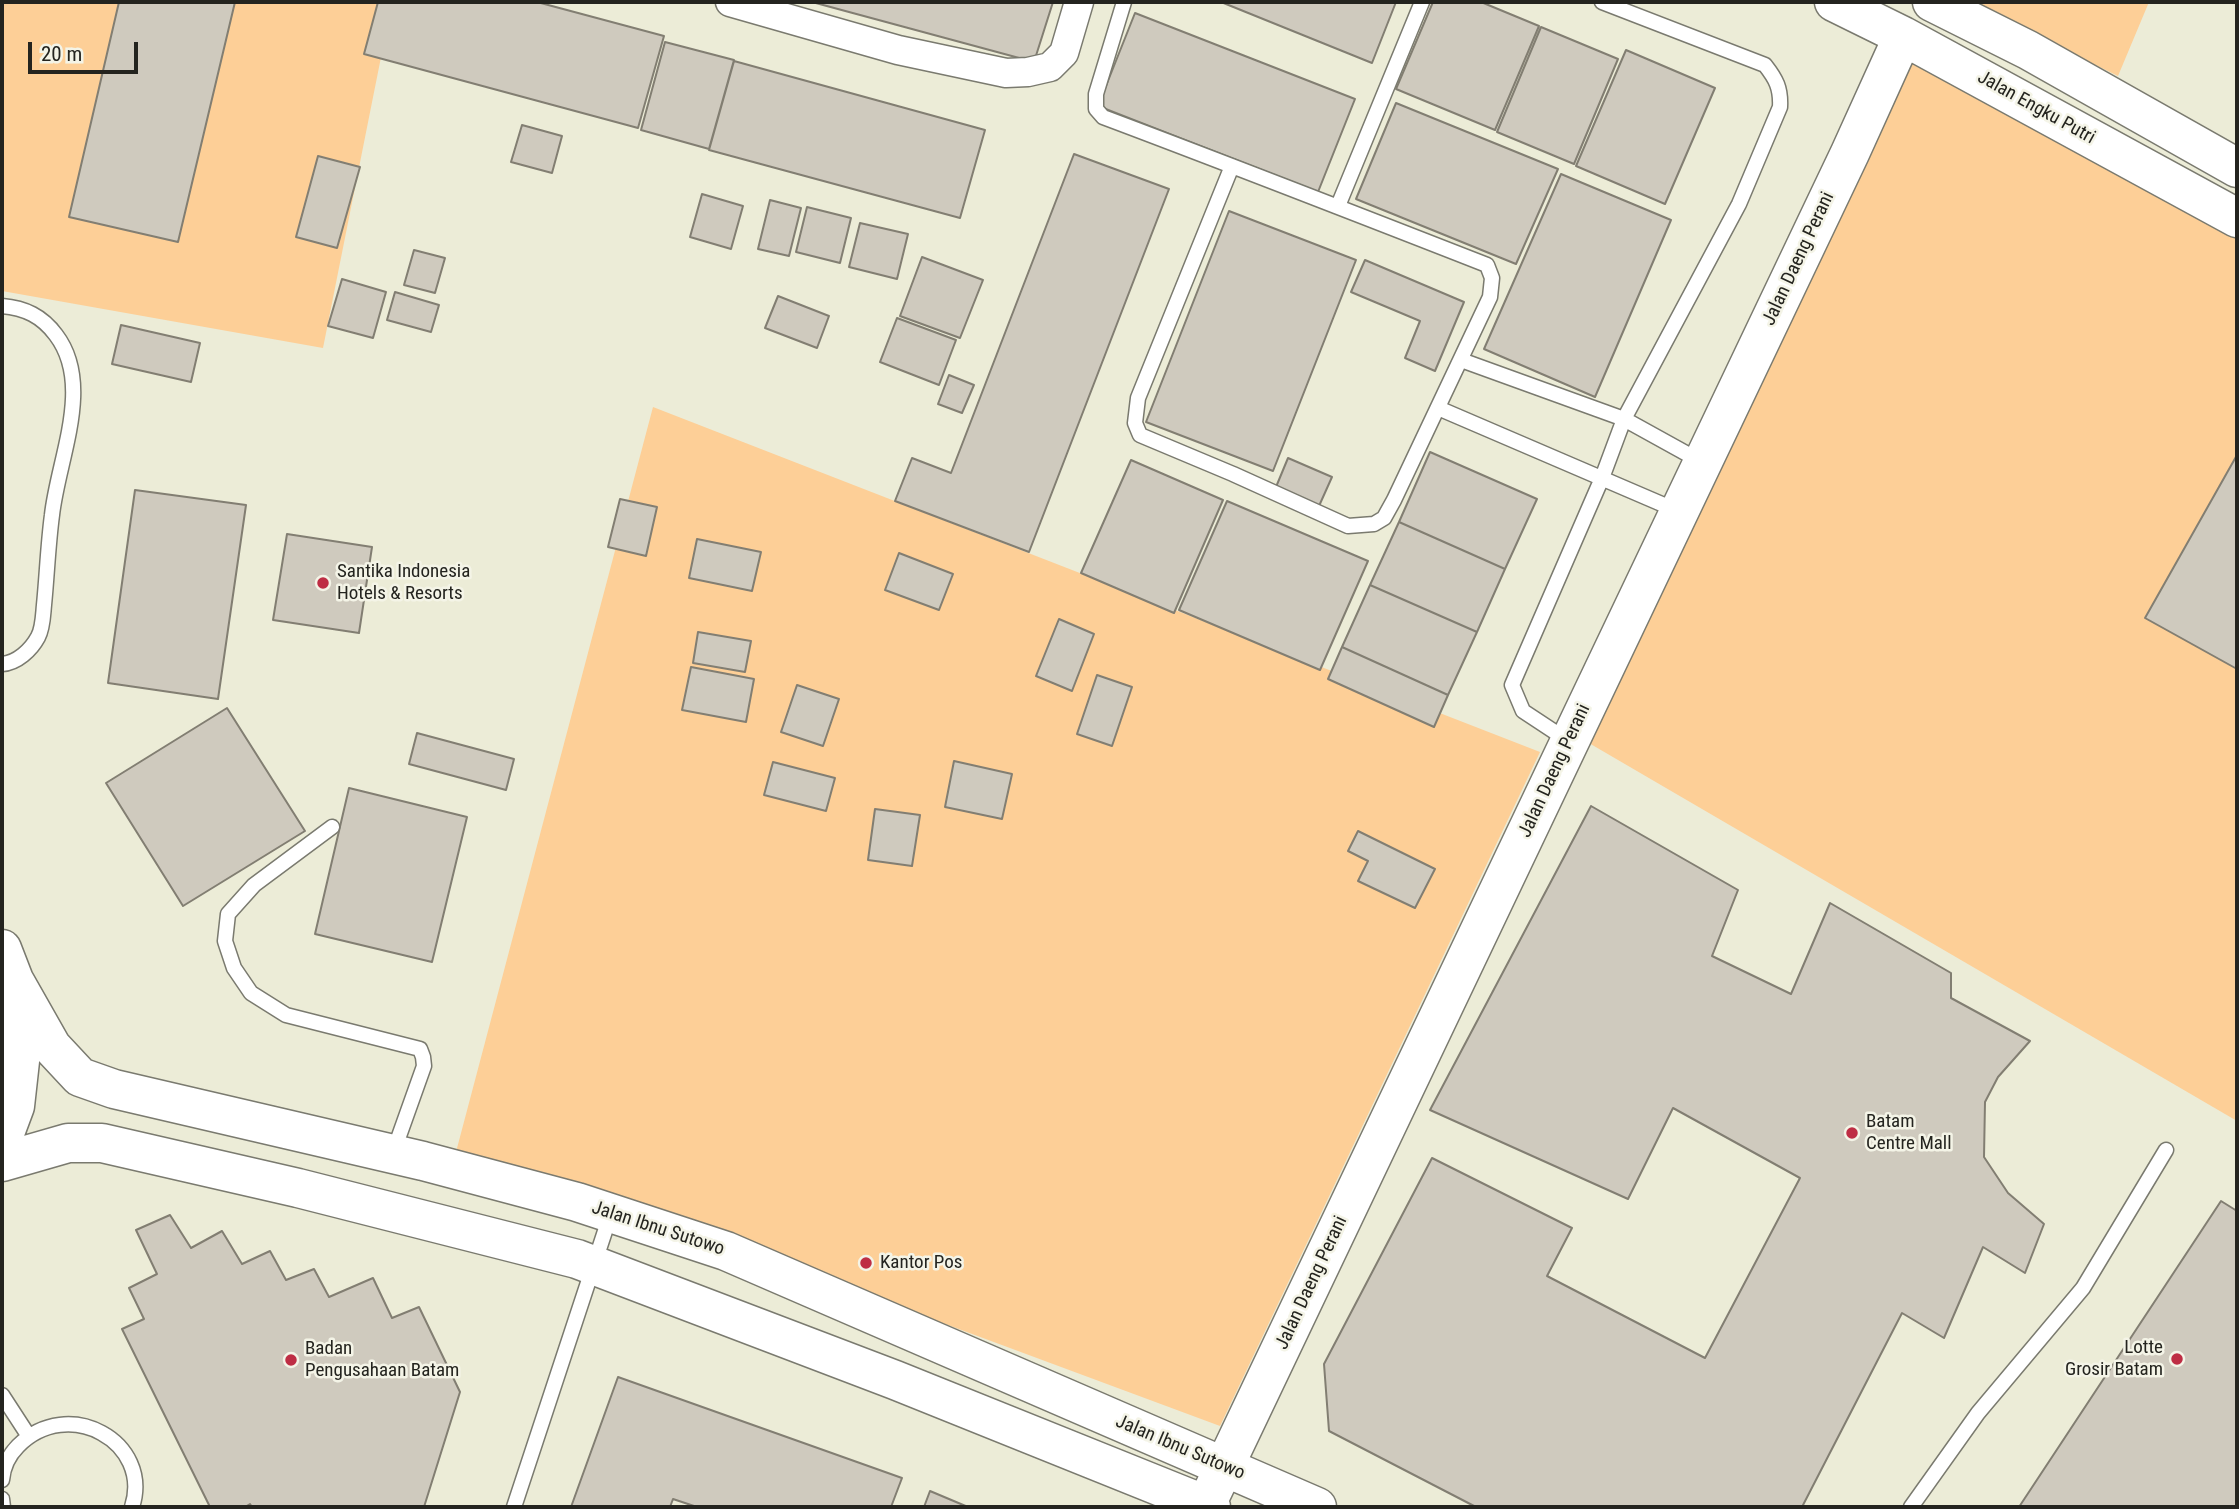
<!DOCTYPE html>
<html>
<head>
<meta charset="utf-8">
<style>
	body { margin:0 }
	#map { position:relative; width:2239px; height:1509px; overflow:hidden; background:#f4f4e7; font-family:"Roboto Condensed",sans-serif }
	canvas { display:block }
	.frame { position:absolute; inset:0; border:4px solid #24241f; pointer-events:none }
	.scale { position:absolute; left:28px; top:42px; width:110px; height:32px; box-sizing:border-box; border:4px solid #24241f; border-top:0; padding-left:9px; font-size:21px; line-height:24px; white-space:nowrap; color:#24241f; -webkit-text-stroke:5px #f4f4e7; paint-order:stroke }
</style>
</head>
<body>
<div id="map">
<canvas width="2239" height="1509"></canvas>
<div class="frame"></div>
<div class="scale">20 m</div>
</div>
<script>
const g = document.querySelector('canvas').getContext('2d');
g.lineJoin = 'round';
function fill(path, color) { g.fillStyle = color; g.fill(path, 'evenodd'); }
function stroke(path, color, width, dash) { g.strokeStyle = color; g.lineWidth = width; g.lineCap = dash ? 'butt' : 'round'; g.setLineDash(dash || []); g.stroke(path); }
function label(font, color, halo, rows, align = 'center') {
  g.font = font + ' "Roboto Condensed",sans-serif'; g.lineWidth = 5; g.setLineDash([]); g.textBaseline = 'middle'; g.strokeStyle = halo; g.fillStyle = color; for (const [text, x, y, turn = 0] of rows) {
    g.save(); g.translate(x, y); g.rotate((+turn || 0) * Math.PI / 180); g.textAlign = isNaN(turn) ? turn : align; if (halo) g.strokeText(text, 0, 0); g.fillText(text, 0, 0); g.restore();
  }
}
fill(new Path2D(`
	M2 2H2237V1507H2Z`), '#ececd7');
fill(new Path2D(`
	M2 2H392L323 348 2 291Z
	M1967 2H2149L2118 76Z
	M1912 59 2237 234V1121L1582 739Z
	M653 407 1540 752 1220 1426 614 1201 456 1152Z`), '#fdcf97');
const building = new Path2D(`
	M119 2H235L178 242 69 217Z
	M378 2H537L664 36 638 128 364 54Z
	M812 2H1053L1034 62Z
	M1221 2H1396L1372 63Z
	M1433 2H1481L1539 26 1495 130 1396 89Z
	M1135 13 1355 99 1318 192 1098 106Z
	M1541 27 1618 59 1574 164 1497 132Z
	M665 42 734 60 709 149 641 130Z
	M1626 50 1715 88 1665 204 1576 166Z
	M734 61 985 130 960 218 709 150Z
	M1396 103 1558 169 1516 264 1356 199Z
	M522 125 562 136 552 173 511 162Z
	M1074 154 1169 189 1029 552 895 501 912 458 951 473Z
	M318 156 360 167 337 248 296 237Z
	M1561 174 1671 220 1595 397 1484 349Z
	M702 194 743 206 731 249 690 237Z
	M770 200 801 208 789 256 758 249Z
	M807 207 851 218 840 263 796 252Z
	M1229 211 1356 260 1273 471 1146 422Z
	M860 223 908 234 897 279 849 267Z
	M414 250 445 258 435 293 404 285Z
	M922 257 983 280 960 338 900 316Z
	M1365 260 1464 302 1435 371 1405 358 1420 321 1351 292Z
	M342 279 386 292 373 338 328 326Z
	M395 292 439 305 431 332 387 320Z
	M778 296 829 316 817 348 765 328Z
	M897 318 956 340 939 385 880 362Z
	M121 325 200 343 191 382 112 364Z
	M949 375 974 385 962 413 938 404Z
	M1430 452 1537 499 1505 569 1399 522Z
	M2237 455V669L2145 618Z
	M1288 458 1332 477 1319 506 1276 487Z
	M1131 460 1223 500 1174 613 1081 573Z
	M135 490 246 505 218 699 108 683Z
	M620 499 657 507 646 556 608 547Z
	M1227 501 1368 561 1320 670 1179 610Z
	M1399 522 1505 569 1477 632 1370 585Z
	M287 534 372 547 359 633 273 620Z
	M697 539 761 552 752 591 689 578Z
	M899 553 953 574 939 610 885 590Z
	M1370 585 1477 632 1448 695 1342 647Z
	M1059 619 1094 634 1072 691 1036 676Z
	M698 632 751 641 745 672 693 663Z
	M1342 647 1448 695 1434 727 1328 679Z
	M691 667 754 679 746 722 682 710Z
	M1097 675 1132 687 1112 746 1077 734Z
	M797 685 839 699 823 746 781 732Z
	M227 708 305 831 183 906 106 783Z
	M417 733 514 759 506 790 409 764Z
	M954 761 1012 774 1002 819 945 807Z
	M773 762 835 778 826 811 764 795Z
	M349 788 467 817 432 962 315 934Z
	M1591 806 1738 890 1712 956 1791 994 1830 903 1951 973V998L2030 1041 1998 1077 1985 1102 1984 1157 2008 1193 2044 1224 2025 1273 1983 1247 1944 1338 1902 1313 1802 1507H1476L1329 1431 1324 1364 1432 1158 1572 1228 1547 1276 1705 1358 1800 1178 1673 1108 1628 1199 1430 1110Z
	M875 809 920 815 912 866 868 860Z
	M1358 831 1435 869 1415 908 1358 881 1368 861 1348 851Z
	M2221 1201 2237 1211V1507H2019Z
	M170 1215 191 1248 222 1231 242 1264 270 1251 286 1280 314 1269 329 1297 373 1278 392 1318 419 1307 460 1392 424 1507H252L250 1504 245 1507H210L122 1329 144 1319 129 1288 157 1274 136 1230Z
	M618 1377 902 1478 891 1507H697L673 1499 670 1507H571Z
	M930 1491 968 1507H924Z`);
fill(building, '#cfcabe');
stroke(building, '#827e72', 2);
const lane = new Path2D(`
	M1124 2 1096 94V109L1103 117C1231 165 1359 215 1487 265L1492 278 1490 297 1394 500 1384 518 1374 524 1348 526 1233 474 1140 435 1135 423 1138 398 1232 166
	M1338 206 1422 2
	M2 306C25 308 42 316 56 335 94 385 58 459 52 515 48 545 47 575 44 605 43 615 43 628 38 637 31 650 17 663 2 664
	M1461 360 1624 419 1700 461
	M1438 408 1678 511
	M1567 740 1523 711 1512 685 1602 478 1624 419 1739 204 1780 107C1781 88 1776 79 1765 65L1602 2
	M332 827 254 885 228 914 225 941 234 968 251 993 286 1015 420 1049 423 1057 424 1066 393 1153
	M2 1395 28 1435
	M2 1480C3 1468 9 1455 18 1446 68 1395 153 1442 132 1507
	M2 1499 3 1507
	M514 1507 610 1216
	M1911 1507 1978 1413 2083 1288 2166 1150`);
const street = new Path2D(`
	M730 2 898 50 1006 73 1028 72 1050 67 1064 53 1079 2`);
const secondary = new Path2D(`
	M1834 2 1903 36 2237 218
	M1932 2 2028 50 2237 168
	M2 949 14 980 22 1043 15 1106 2 1141
	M14 980 52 1047 80 1077 114 1089 423 1161 577 1202 726 1251 1317 1507
	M2 1162 68 1143H102L298 1188 577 1259 895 1380 1211 1507
	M1206 1505 1850 153 1903 36`);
stroke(lane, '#7a7a6f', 17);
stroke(street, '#7a7a6f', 31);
stroke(secondary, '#7a7a6f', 41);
stroke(lane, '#fff', 14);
stroke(street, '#fff', 28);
stroke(secondary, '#fff', 38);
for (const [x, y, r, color] of [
	[323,583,7,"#be2d44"],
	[1852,1133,7,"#be2d44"],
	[866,1263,7,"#be2d44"],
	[2177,1359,7,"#be2d44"],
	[291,1360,7,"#be2d44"]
]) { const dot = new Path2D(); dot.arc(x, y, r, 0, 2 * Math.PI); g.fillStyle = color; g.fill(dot); stroke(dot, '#f4f4e7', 2.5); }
label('19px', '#24241f', '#f4f4e7', [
	["Jalan Engku Putri",2036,108,29],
	["Jalan Daeng Perani",1799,259,-65],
	["Jalan Daeng Perani",1555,771,-65],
	["Jalan Ibnu Sutowo",658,1229,18],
	["Jalan Daeng Perani",1312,1283,-65],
	["Jalan Ibnu Sutowo",1180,1448,23]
]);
label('19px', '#24241f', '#f4f4e7', [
	["Santika Indonesia",337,572],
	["Hotels & Resorts",337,594],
	["Batam",1866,1122],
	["Centre Mall",1866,1144],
	["Kantor Pos",880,1263],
	["Lotte",2163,1348,"right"],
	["Grosir Batam",2163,1370,"right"],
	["Badan",305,1349],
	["Pengusahaan Batam",305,1371]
], 'left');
</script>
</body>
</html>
